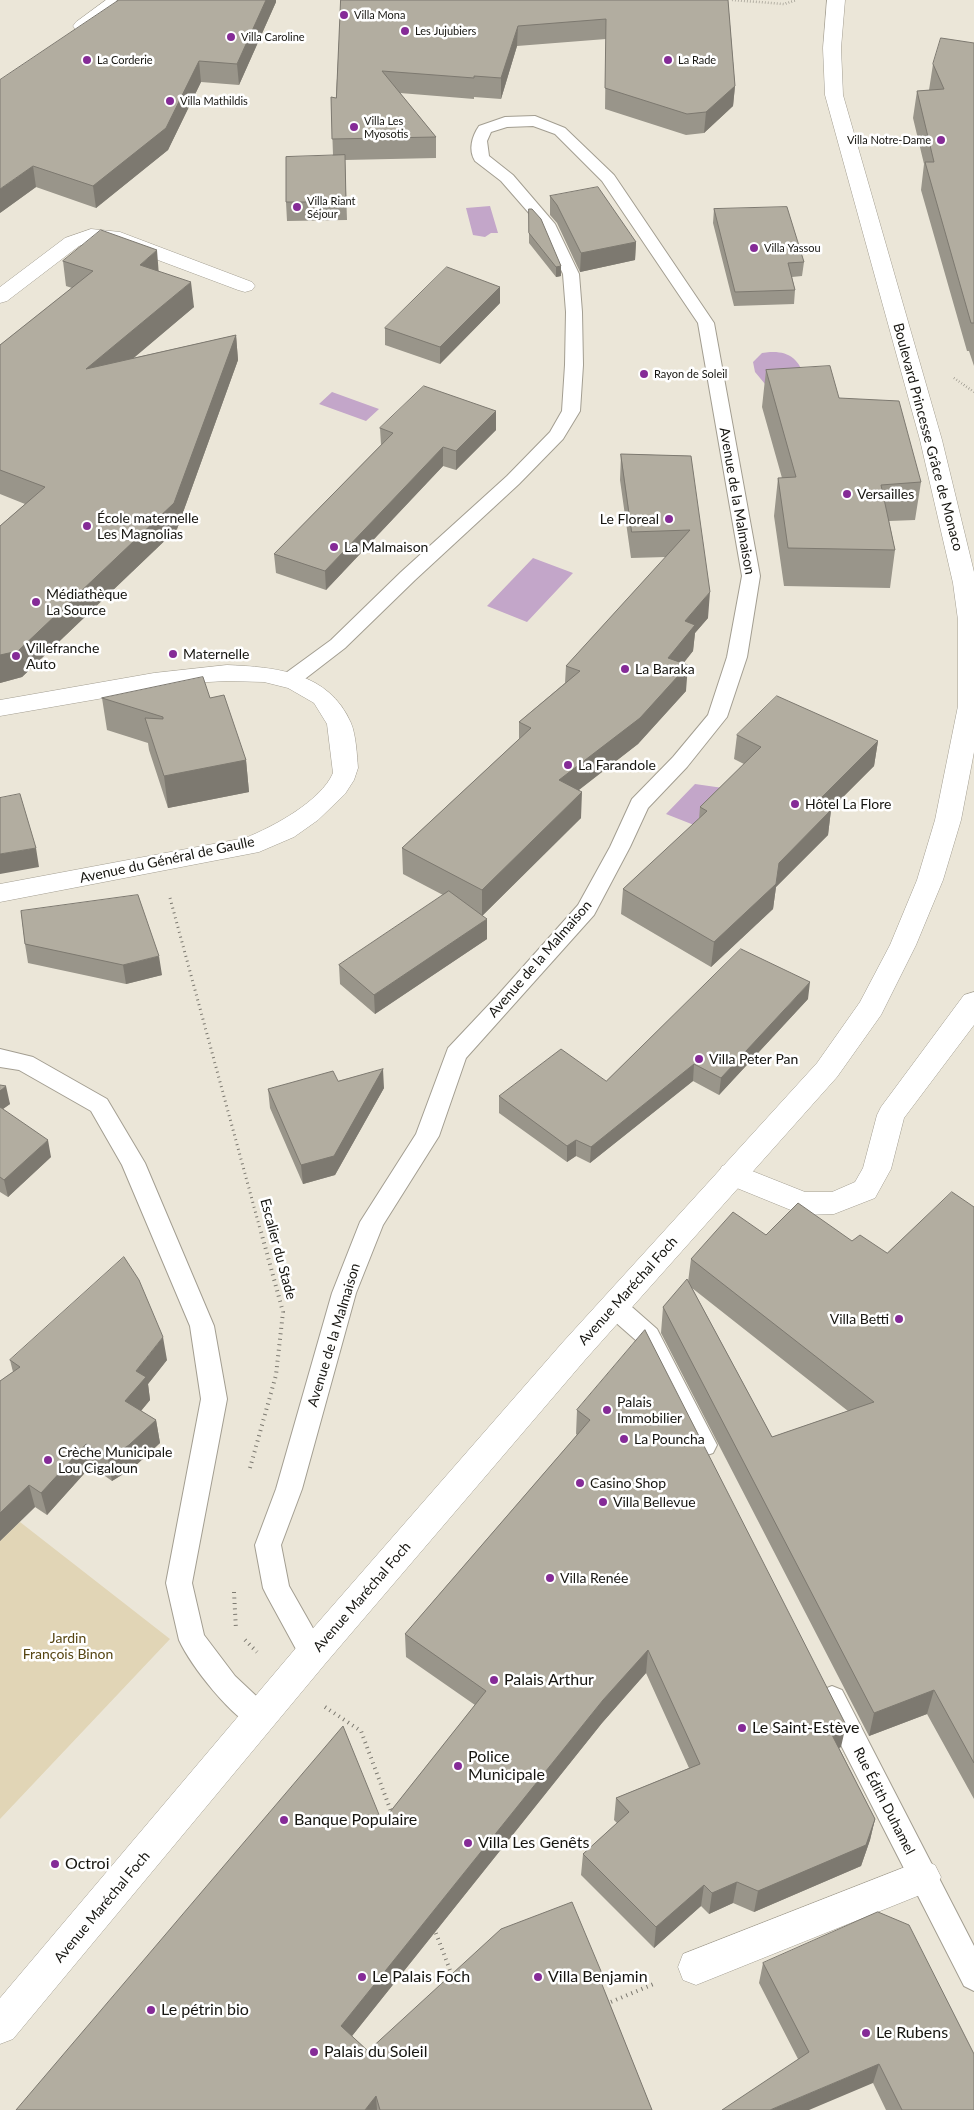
<!DOCTYPE html>
<html>
<head>
<meta charset="utf-8">
<style>
	body { margin:0 }
	canvas { display:block; background:#ebe6d8 }
</style>
</head>
<body>
<canvas width="974" height="2110"></canvas>
<script>
const g = document.querySelector('canvas').getContext('2d');
g.lineJoin = 'round';
function fill(path, color) { g.fillStyle = color; g.fill(path, 'evenodd'); }
function stroke(path, color, width, dash) { g.strokeStyle = color; g.lineWidth = width; g.lineCap = dash ? 'butt' : 'round'; g.setLineDash(dash || []); g.stroke(path); }
function label(font, color, halo, rows, align = 'center') {
  g.font = font + ' Lato,sans-serif'; g.lineWidth = 5; g.setLineDash([]); g.textBaseline = 'middle'; g.strokeStyle = halo; g.fillStyle = color; for (const [text, x, y, turn = 0] of rows) {
    g.save(); g.translate(x, y); g.rotate((+turn || 0) * Math.PI / 180); g.textAlign = isNaN(turn) ? turn : align; if (halo) g.strokeText(text, 0, 0); g.fillText(text, 0, 0); g.restore();
  }
}
fill(new Path2D(`
	M20 1522 170 1639 0 1819V1541Z`), '#e1d5b6');
fill(new Path2D(`
	M490 206 498 233H491L485 237 473 235 466 208Z
	M770 352C789 351 799 359 805 378L765 384 755 372 753 362 762 353Z
	M332 392 379 409 366 421 319 404Z
	M533 558 573 573 527 622 487 606Z
	M695 784 723 788 694 825 666 814Z`), '#c3a6c9');
const lane = new Path2D(`
	M535 116 565 128 614 175 714 323 760 576 747 657 727 717 687 767 648 808 630 847 594 915 466 1058 439 1136 383 1225 356 1293 302 1489 281 1545 289 1586 327 1653 323 1662 313 1665 303 1662 267 1596 263 1588 255 1545 276 1489 332 1293 360 1222 416 1134 448 1048 497 996 578 905 610 847 632 799 673 757 708 715 727 657 742 576 698 323 602 181 555 134 533 126 507 127 491 132 487 141 489 156 513 175 555 224 579 274 582 312 583 365 580 411 563 439 519 484 415 580 345 648 297 685 290 686 283 685 280 680 283 675 331 640 401 572 507 476 550 432 562 411 565 365 566 312 563 274 542 228 501 181 475 161C468 150 472 136 479 126L505 117Z
	M0 1049 33 1057 107 1099 145 1163 214 1326 227 1399 192 1583 204 1635 235 1676 269 1708 273 1717 269 1726 259 1730C232 1719 191 1666 179 1640L166 1583 201 1399 190 1326 122 1165 91 1111 19 1070 0 1067Z
	M615 1297 624 1300 657 1329 717 1445 713 1453 704 1456 695 1453 639 1343 606 1314 603 1307 606 1300Z
	M832 1686 842 1690 974 1946V1991L964 1986 822 1708 818 1699 822 1690Z`);
const street = new Path2D(`
	M106 0H126L88 30 82 31 76 30 73 26 76 22Z
	M91 229 120 232 252 282 255 286 252 290 245 292 238 290 110 242 93 241 79 246 7 301 0 303V287L65 238Z
	M227 665C276 667 329 672 351 723 356 735 357 755 358 768L354 780 345 794 318 820 294 837 259 852 0 902V884L245 838C273 827 321 801 333 773L327 724 314 703 288 688 264 682 227 681 190 683 0 716V700L154 673Z
	M974 992V1025L904 1118 891 1169 875 1198 834 1214 803 1215 722 1182 718 1174 722 1166 732 1163 805 1192H832L855 1182 863 1168 877 1115 881 1107 964 995Z
	M923 1860 935 1865 941 1877 935 1889 696 1985 683 1980 678 1967 683 1954Z`);
const secondary = new Path2D(`
	M827 0H845L841 48 843 95 942 440 974 572V752L961 820 943 880 916 945 881 1015 837 1077 585 1360 325 1664 13 2039 0 2044V1998L301 1642 563 1342 817 1063 860 1002 890 945 917 880 935 820 958 706V620L953 583 920 440 825 95 823 48Z`);
stroke(lane, '#a39e91', 2);
stroke(street, '#a39e91', 1);
stroke(secondary, '#a39e91', 1);
stroke(new Path2D(`
	M732 0 784 4 797 0
	M954 378 974 392`), '#7c7970', 2.5, [0.5, 2.5]);
stroke(new Path2D(`
	M170 898 260 1229`), '#7c7970', 3, [1, 4]);
stroke(new Path2D(`
	M250 1468 276 1375 283 1312 260 1228
	M234 1592 236 1630
	M245 1640 257 1652
	M325 1707 361 1731 392 1814
	M434 1928 453 1978
	M606 2004 656 1983`), '#7c7970', 4, [1, 4.5]);
fill(lane, '#fff');
fill(street, '#fff');
fill(secondary, '#fff');
fill(new Path2D(`
	M117 0H276V2L239 85 201 82 168 150 96 208 36 187 0 213Z
	M341 0H728L735 86 733 106 704 133 686 135 605 109 606 39 517 46 501 99 474 97V99L400 93 436 137V158L345 160 347 220 287 221 286 202 333 155 331 97 336 98Z
	M974 43V366L969 351H967L921 190 924 164 913 118 917 91 929 90 933 64Z
	M550 196 636 242 635 260 580 272 557 223 550 215Z
	M529 209 561 266V276L556 277 529 243Z
	M714 209 804 262 802 276 792 277 795 290 794 304 734 306 713 223Z
	M63 261 159 271 194 307 133 358 236 335 238 360 177 529 22 677 0 683V526L25 504 0 494V345L72 288 66 286Z
	M500 303 440 364 385 345V328Z
	M766 370 839 398 921 482 915 520 889 521 895 550 890 588 784 586 774 516 778 478H782L762 407Z
	M496 411V430L456 470 443 466 326 590 276 573 274 554 381 445 380 428Z
	M621 454 691 456 708 618 695 633 693 651 683 664 686 691 638 744 579 790 581 818 482 916 487 939 375 1014 340 984 339 965 443 895 403 874 402 848 519 739V722L565 683 566 666 666 557 631 558 620 480Z
	M102 698H210L246 760 249 792 168 808 149 750 148 743 107 730Z
	M737 735 878 741 874 766 830 810H831L828 835 776 887 773 909 711 967 621 914 623 889 699 819 700 807 744 764 734 759Z
	M21 911 162 975 126 984 28 963 25 944Z
	M808 999 719 1095 693 1081 590 1163 576 1156 567 1162 499 1113V1096L606 1081Z
	M0 1085 10 1104 3 1109 51 1157 8 1197 0 1192Z
	M384 1088 335 1175 303 1184 270 1108 268 1089Z
	M974 1207V1799L927 1714 869 1736 661 1333 663 1307 688 1282 691 1259 766 1235 852 1241 887 1253ZM692 1288 848 1411 772 1437Z
	M645 1330 841 1747 839 1748 875 1819 870 1840 861 1866 754 1912 733 1903 709 1914 701 1906 654 1948 581 1875 583 1854 617 1823 614 1820 616 1798 689 1768 646 1673 602 1723 352 2036 368 2051 603 1976 602 1985 652 2110H16L382 1822 475 1705 406 1657 405 1634 577 1435 576 1434 577 1410Z
	M10 1360H167L148 1384 150 1400 141 1411 156 1420 160 1443 133 1468 112 1481 91 1466 47 1515 35 1507 0 1541V1381L13 1372Z
	M763 1963 974 2110H886L873 2083 798 2059 759 1983Z`), '#99958a');
fill(new Path2D(`
	M266 0H276V2L239 85 237 64Z
	M518 26 517 46 501 99V78Z
	M199 61 201 82 168 150 96 208 93 186Z
	M735 86 733 106 704 133 706 112Z
	M33 166 36 187 0 213V189Z
	M636 242 635 260 580 272 581 253Z
	M157 250 159 276 140 265Z
	M561 266V276L556 277V267Z
	M191 282 194 307 90 395 86 369Z
	M500 287V303L440 364V347Z
	M236 335 238 360 177 529 22 677 0 683V655Z
	M496 411V430L456 470V451Z
	M443 447V466L326 590 325 571Z
	M710 592 708 618 695 633 693 651 666 684 668 658 685 621Z
	M688 665 686 691 638 744 558 806 559 780Z
	M878 741 874 766 813 827 816 803Z
	M246 760 249 792 168 808 164 776Z
	M582 792 581 818 482 916V890Z
	M831 810 828 835 776 887 773 909 711 967 714 942 779 863Z
	M36 848 39 867 0 874V854Z
	M487 919V939L375 1014 374 995Z
	M159 956 162 975 126 984 123 965Z
	M810 982 808 999 719 1095 721 1078Z
	M694 1064 693 1081 590 1163 591 1147Z
	M383 1069 384 1088 335 1175 303 1184 301 1165Z
	M6 1086 10 1104 0 1111V1091Z
	M48 1140 51 1157 8 1197 4 1180Z
	M576 1140V1156L567 1162V1146Z
	M163 1337 167 1360 148 1384 150 1400 130 1424 125 1401 136 1371Z
	M156 1420 160 1443 133 1468 112 1481 108 1459Z
	M86 1444 91 1466 47 1515 41 1493Z
	M29 1485 35 1507 0 1541V1513Z
	M648 1650 646 1673 602 1723 344 2046 341 2026 603 1700Z
	M934 1690 927 1714 869 1736 874 1713Z
	M846 1725 841 1747 826 1753 830 1731Z
	M875 1819 870 1840 861 1866 754 1912 758 1891Z
	M737 1882 733 1903 709 1914 712 1893Z
	M704 1885 701 1906 654 1948 656 1927Z
	M603 1976 601 1996 599 1977Z
	M879 2064 873 2083 809 2110H770Z
	M376 2096 377 2110H365Z`), '#7d7970');
const building = new Path2D(`
	M119 0H266L237 64 199 61 166 128 93 186 33 166 0 189V80Z
	M341 0H728L735 86 706 112 687 114 605 88 606 19 518 26 501 78 474 76V78L382 71 436 137 332 139 331 97 336 98Z
	M941 38 974 43V323H971L925 162H934L917 91 944 89 933 64Z
	M345 155 346 202H286V157Z
	M598 187 636 242 581 253 557 205 550 196Z
	M787 207 804 262 788 263 795 290 735 292 714 209Z
	M529 209H532L541 219 561 266 556 267 529 233Z
	M101 230 157 250 140 265 191 282 86 369 236 335 174 503 18 651 0 655V526L45 487 0 470V345L93 271 63 261Z
	M447 267 500 287 440 347 385 328Z
	M830 366 839 398 899 401 921 482 881 485 895 550 788 548 778 478 796 477 766 370Z
	M424 386 496 411 456 451 443 447 325 571 274 554 393 433 380 428Z
	M621 454 691 456 710 592 685 621 695 625 668 658 688 665 640 718 559 780 582 792 482 890 402 848 531 728 519 722 580 671 566 666 690 530 632 532Z
	M203 677 210 698 224 695 246 760 164 776 145 718 163 719V717L102 698Z
	M777 696 878 741 816 803 831 810 779 863 776 884 714 942 623 889 707 811 700 807 761 747 737 735Z
	M20 794 36 848 0 854V798Z
	M449 891 487 919 374 995 339 965Z
	M138 895 159 956 123 965 25 944 21 911Z
	M741 949 810 982 721 1078 694 1064 591 1147 576 1140 567 1146 499 1096 561 1049 606 1081Z
	M383 1069 334 1156 301 1165 268 1089 333 1071 338 1081Z
	M0 1085 6 1086 0 1091Z
	M0 1107 48 1140 4 1180 0 1177Z
	M952 1192 974 1207V1763L934 1690 874 1713 663 1307 687 1279 772 1437 874 1402 691 1259 733 1212 766 1235 798 1203 852 1241 860 1235 887 1253Z
	M124 1257 139 1280 163 1337 136 1371 146 1377 125 1401 156 1420 129 1445 108 1459 86 1444 41 1493 29 1485 0 1513V1381L20 1367 10 1360Z
	M645 1330 846 1725 830 1731 875 1819 866 1845 758 1891 737 1882 712 1893 704 1885 656 1927 583 1854 629 1812 616 1798 700 1764 648 1650 603 1700 341 2026 368 2051 501 1929 572 1902 603 1976 599 1977 652 2110H380L376 2096 365 2110H16L343 1726 382 1822 486 1691 405 1634 590 1420 577 1410Z
	M878 1912 909 1925 974 2054V2110H902L879 2064 770 2110H722L809 2052 763 1963Z`);
fill(building, '#b2ada0');
stroke(building, '#7d7970', 1);
for (const [x, y, r, color] of [
	[344,15,5,"#852b97"],
	[405,31,5,"#852b97"],
	[231,37,5,"#852b97"],
	[87,60,5,"#852b97"],
	[668,60,5,"#852b97"],
	[170,101,5,"#852b97"],
	[354,127,5,"#852b97"],
	[941,140,5,"#852b97"],
	[297,207,5,"#852b97"],
	[754,248,5,"#852b97"],
	[644,374,5,"#852b97"],
	[847,494,5,"#852b97"],
	[669,519,5,"#852b97"],
	[87,526,5,"#852b97"],
	[334,547,5,"#852b97"],
	[36,602,5,"#852b97"],
	[173,654,5,"#852b97"],
	[16,656,5,"#852b97"],
	[625,669,5,"#852b97"],
	[568,765,5,"#852b97"],
	[795,804,5,"#852b97"],
	[699,1059,5,"#852b97"],
	[899,1319,5,"#852b97"],
	[607,1410,5,"#852b97"],
	[624,1439,5,"#852b97"],
	[48,1460,5,"#852b97"],
	[580,1483,5,"#852b97"],
	[603,1502,5,"#852b97"],
	[550,1578,5,"#852b97"],
	[494,1680,5,"#852b97"],
	[742,1728,5,"#852b97"],
	[458,1766,5,"#852b97"],
	[284,1820,5,"#852b97"],
	[468,1843,5,"#852b97"],
	[55,1864,5,"#852b97"],
	[362,1977,5,"#852b97"],
	[538,1977,5,"#852b97"],
	[151,2010,5,"#852b97"],
	[866,2033,5,"#852b97"],
	[314,2052,5,"#852b97"]
]) { const dot = new Path2D(); dot.arc(x, y, r, 0, 2 * Math.PI); g.fillStyle = color; g.fill(dot); stroke(dot, '#fff', 2); }
label('11px', '#161510', '#fff', [
	["Villa Mona",354,15],
	["Les Jujubiers",415,31],
	["Villa Caroline",241,37],
	["La Corderie",97,60],
	["La Rade",678,60],
	["Villa Mathildis",180,101],
	["Villa Les",364,121],
	["Myosotis",364,134],
	["Villa Notre-Dame",931,140,"right"],
	["Villa Riant",307,201],
	["Séjour",307,214],
	["Villa Yassou",764,248],
	["Rayon de Soleil",654,374]
], 'left');
label('14px', '#161510', '#fff', [
	["Boulevard Princesse Grâce de Monaco",928,437,75],
	["Avenue de la Malmaison",737,501,80],
	["Avenue du Général de Gaulle",167,860,-12],
	["Avenue de la Malmaison",540,959,-49],
	["Escalier du Stade",278,1249,75],
	["Avenue Maréchal Foch",628,1291,-48],
	["Avenue de la Malmaison",334,1335,-73],
	["Avenue Maréchal Foch",362,1597,-49],
	["Rue Édith Duhamel",884,1801,63],
	["Avenue Maréchal Foch",102,1907,-50]
]);
label('14px', '#161510', '#fff', [
	["Versailles",857,494],
	["École maternelle",97,518],
	["Les Magnolias",97,534],
	["Le Floreal",659,519,"right"],
	["La Malmaison",344,547],
	["Médiathèque",46,594],
	["La Source",46,610],
	["Villefranche",26,648],
	["Auto",26,664],
	["Maternelle",183,654],
	["La Baraka",635,669],
	["La Farandole",578,765],
	["Hôtel La Flore",805,804],
	["Villa Peter Pan",709,1059],
	["Villa Betti",889,1319,"right"],
	["Palais",617,1402],
	["Immobilier",617,1418],
	["La Pouncha",634,1439],
	["Crèche Municipale",58,1452],
	["Lou Cigaloun",58,1468],
	["Casino Shop",590,1483],
	["Villa Bellevue",613,1502],
	["Villa Renée",560,1578]
], 'left');
label('14px', '#564512', '#fff', [
	["Jardin",68,1638],
	["François Binon",68,1654]
]);
label('16px', '#161510', '#fff', [
	["Palais Arthur",504,1680],
	["Le Saint-Estève",752,1728],
	["Police",468,1757],
	["Municipale",468,1775],
	["Banque Populaire",294,1820],
	["Villa Les Genêts",478,1843],
	["Octroi",65,1864],
	["Le Palais Foch",372,1977],
	["Villa Benjamin",548,1977],
	["Le pétrin bio",161,2010],
	["Le Rubens",876,2033],
	["Palais du Soleil",324,2052]
], 'left');
</script>
</body>
</html>
